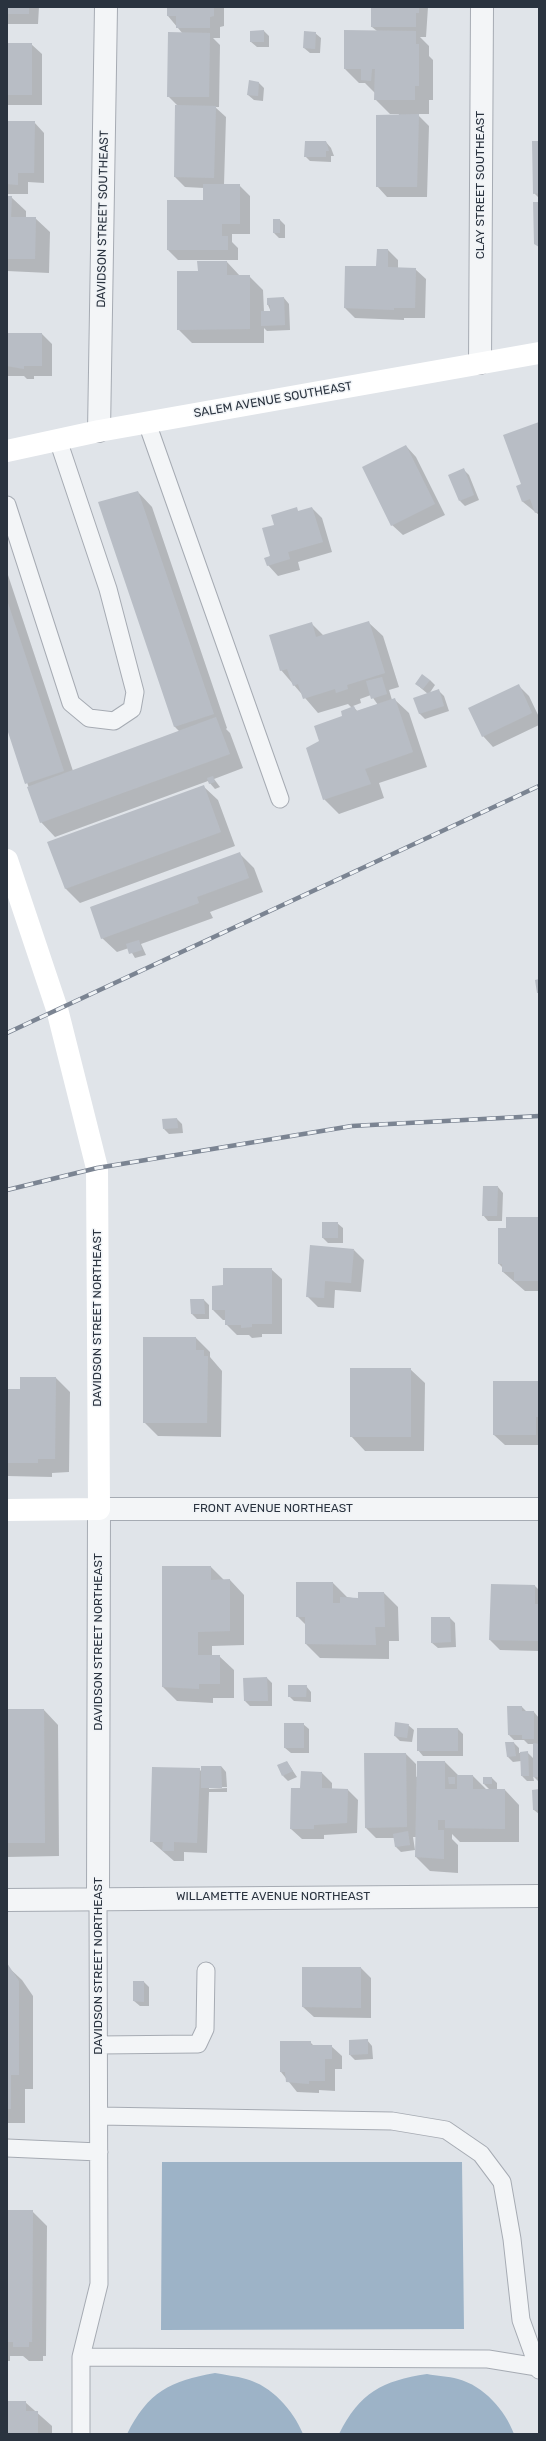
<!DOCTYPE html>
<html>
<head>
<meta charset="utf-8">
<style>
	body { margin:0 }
	#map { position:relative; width:546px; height:2441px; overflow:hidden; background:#e0e4e9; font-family:Rubik,sans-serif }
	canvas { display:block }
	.frame { position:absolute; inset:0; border:8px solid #2a333f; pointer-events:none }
</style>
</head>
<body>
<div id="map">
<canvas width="546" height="2441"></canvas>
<div class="frame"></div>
</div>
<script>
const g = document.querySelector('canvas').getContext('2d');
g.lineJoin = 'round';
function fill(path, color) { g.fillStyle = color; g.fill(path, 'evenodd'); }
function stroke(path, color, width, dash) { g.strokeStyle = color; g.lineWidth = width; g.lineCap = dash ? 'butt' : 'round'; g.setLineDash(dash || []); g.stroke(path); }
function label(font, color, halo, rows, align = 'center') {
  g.font = font + ' Rubik,sans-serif'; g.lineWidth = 3; g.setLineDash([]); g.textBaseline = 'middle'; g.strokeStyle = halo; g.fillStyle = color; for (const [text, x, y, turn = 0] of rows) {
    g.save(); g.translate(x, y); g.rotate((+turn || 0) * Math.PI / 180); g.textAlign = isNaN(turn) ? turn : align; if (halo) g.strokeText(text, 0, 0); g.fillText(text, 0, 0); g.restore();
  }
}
fill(new Path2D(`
	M162 2162H462L464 2329 161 2330Z
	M215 2373C225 2375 236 2376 246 2379 272 2386 293 2410 303 2434H127C148 2392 170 2381 215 2373Z
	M427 2374C437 2376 448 2376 458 2379 484 2386 505 2410 514 2434H339C360 2392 382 2381 427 2374Z`), '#9db3c7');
fill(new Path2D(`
	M7 7H39L38 24H7Z
	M168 7H224V26L220 27V38H213L220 45 219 107H215L226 117 224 185H239L250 196V234H232V242L238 248V260H178L168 250 204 201V188L185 187 175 177 178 106 168 96 183 34 168 16Z
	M372 7H428L426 37H420L429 46V56L433 60V100H429V114H417L429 126 427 197H387L377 186 399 114H390L375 99V93L365 83H359L345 69 377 31 372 27Z
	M264 31 269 36V47H257L251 42V32Z
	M315 33 321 38 320 53H310L304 48Z
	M7 44H31L42 54V105H7Z
	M250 82 259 83 264 88 263 101 254 100 248 95Z
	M7 122H34L44 133V183L28 182V194H7Z
	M326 142 331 148 334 156H331V162L310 161 305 156Z
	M539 142V198L534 193Z
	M7 197H11L26 211V218H35L50 232 49 273 7 271Z
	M280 220 285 225V238H279L274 233Z
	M378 250H388L398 260V268L415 269 426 279 425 318H404V320L355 318 345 308 377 267Z
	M227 262 240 276H249L263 290 264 312H271L268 305 284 298 289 304 290 330 267 331 264 328V343H192L178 329Z
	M7 334H42L52 344V376H34V379H27L24 376H8Z
	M539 423V515L523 502 522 484Z
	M406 446 416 457 445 515 403 535 392 525Z
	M463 469 469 475 479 500 465 506 460 501Z
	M138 492 152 507 227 728 226 729 230 733 243 768 214 779 220 787 215 789 208 781 55 837 41 822 7 726V572L73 771 180 732 175 727Z
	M312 508 322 518 332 552 298 562 300 570 278 576 268 565 276 525 296 509 299 512Z
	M368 622 383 636 399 687 389 690 392 700 394 699 409 713 427 767 379 783 384 798 339 814 324 799 320 741 352 708 348 704 318 713 281 670 311 623 324 636ZM371 695 378 705 358 712 353 706 361 703 360 699Z
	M430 680 435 685 429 694 438 690 444 696 449 711 425 719 419 713 428 694 416 684Z
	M518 685 529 696 539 717V725L493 747 483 736Z
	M203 786 218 800 235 846 80 903 66 889 49 843Z
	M240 854 254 868 263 892 210 912 213 918 141 944 146 955 135 958 129 948 117 952 102 938Z
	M177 1119 182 1124 183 1133 169 1134 164 1129Z
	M498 1187 503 1193 502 1221H488L483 1215Z
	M539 1218V1291H525L503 1272V1268L499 1264 507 1229Z
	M323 1223H337L343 1228V1243H328L323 1238Z
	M354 1250 364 1260 361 1292 335 1290 334 1308 318 1307 307 1296Z
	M271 1269 282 1279V1334H262V1337L252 1338 249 1335H237L226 1324V1320H223L213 1310 224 1286Z
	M204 1300 209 1305V1319H197L192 1314Z
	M196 1338 210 1352V1357L222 1371 221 1437 158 1436 144 1422Z
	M410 1369 425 1383 424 1451H365L351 1436Z
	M56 1378 70 1392 69 1472 52 1473V1477L7 1476V1390H21Z
	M539 1382V1445H505L494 1435Z
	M211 1567 224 1580H230L244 1595V1645L212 1646V1656H219L234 1670V1698H213V1703L177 1701 163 1687Z
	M333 1583 347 1597 359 1599 384 1593 398 1607 399 1641H389V1659L320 1658 306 1644V1625L297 1616Z
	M535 1586 539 1590V1651L500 1650 490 1640Z
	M450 1618 455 1623 456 1647 438 1648 432 1643Z
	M267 1678 272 1683V1706H250L245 1701Z
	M306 1686 311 1692V1702L294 1701 289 1696Z
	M508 1707H522L527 1712H534L539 1718V1782L533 1776 534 1781H527L522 1776 521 1761 513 1762 508 1757 514 1743 519 1748V1753L527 1752 534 1759V1744H528L524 1740H514L509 1735Z
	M7 1710H44L58 1725 59 1856 7 1857Z
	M303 1724 309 1729V1753H291L285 1748Z
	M408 1725 414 1730 412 1742 400 1741 395 1736Z
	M418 1729H458L463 1734V1756H423L418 1750Z
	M406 1754 416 1764V1777L445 1762 459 1776H473L487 1790H490L484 1784 492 1778 497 1783V1790H505L519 1805V1842H460L452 1834V1839L458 1845V1873L430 1871 416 1857 417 1837H413L415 1850 401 1852 396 1847 395 1838H376L366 1828Z
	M287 1762 297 1777 288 1781 283 1776Z
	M221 1766 226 1772 227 1787H209V1789L227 1788V1792H209L207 1853 184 1852V1861H174L151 1841 199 1769 202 1772V1767Z
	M322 1773 332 1783V1789L348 1790 358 1800 357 1833 324 1835V1839H302L291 1829 301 1789Z
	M539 1791V1814L534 1810Z
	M7 1966 22 1980 33 1996V2089H25V2123H7Z
	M361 1968 371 1978V2018L314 2017 303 2007Z
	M144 1982 149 1987V2006H140L134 2001Z
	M367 2040 372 2046 373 2059 355 2060 350 2055Z
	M281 2042H310L314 2046H331L342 2056V2069H335V2091L319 2090V2093L297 2092 281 2072Z
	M7 2211H32L47 2226 46 2356H43V2361H29L23 2356H10V2361H7Z
	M7 2402H25L52 2426V2434H7Z`), '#0003');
fill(new Path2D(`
	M7 7H29V14H7Z
	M167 7H214V16L210 17V28H176V16H167Z
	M371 7H419V13H416V27H371Z
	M264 30V42H250V31Z
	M344 30 416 31V44H419V86H415V100H374L375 69H372L371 81 361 80V69H344Z
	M304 31 316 32 315 49 303 48Z
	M168 32 210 33 209 97H167Z
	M7 43H32V95H7Z
	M249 80 259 82 258 96 247 95Z
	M175 105 216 106 214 178 174 177Z
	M419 114 417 187H376V115Z
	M7 121H35L34 173H18V185L7 184Z
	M305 141H326L329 151H326V157H304Z
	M532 141H539V193L533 194Z
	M203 184H240V224H222V236H228V250H167V200H203Z
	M7 196H12L11 217H36L35 259H7Z
	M533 202H539V247L534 244Z
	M273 219H280V233H273Z
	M377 249H388V267L416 268 415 308H394V310L344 308 345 266H376Z
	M197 261H227V275H250V329L177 330V271H198Z
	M284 297 285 325 261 326V311H270V305H267V298Z
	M7 333H42V366H24V369L7 366Z
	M539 422V511L535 513 530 499 522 502 516 486 521 484 503 435Z
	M406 445 435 504 391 526 362 467Z
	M464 468 474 495 459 501 448 475Z
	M138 491 214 714 174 727 98 502Z
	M297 507 298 511 312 507 323 542 288 552 290 559 267 566 264 558 270 556 262 528 274 525 271 515Z
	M7 600 64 771 25 784 7 729Z
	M369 621 385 673 347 685 348 689 336 693 335 689 303 699 298 684 293 686 287 669 280 671 269 635 312 622 316 637Z
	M422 674 430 680 423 689 415 684Z
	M382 677 387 694 371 699 366 681Z
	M519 684 532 713 482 737 468 708Z
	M439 689 444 706 419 714 413 698Z
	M395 698 413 752 365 769 371 784 323 800 306 748 319 741 314 726 342 716 341 711 354 706 356 711Z
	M216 717 230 754 40 823 27 787Z
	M213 776 215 782 209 784 207 778Z
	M204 785 221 832 65 889 47 842Z
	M240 852 249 878 197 897 199 903 101 939 90 907Z
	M139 940 142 950 129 954 126 944Z
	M539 979V993H537L535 980Z
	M177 1118 178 1128 163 1129 162 1119Z
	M483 1186H498L497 1216H482Z
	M506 1217H539V1281H514V1272H502V1264H498V1228H506Z
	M322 1222H338V1238H322Z
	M310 1245 354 1249 351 1283 325 1281 324 1298 306 1297Z
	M223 1268H272V1324H252V1327L241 1328V1325H225V1310H212V1286L223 1285Z
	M190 1299H204L205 1314H191Z
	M143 1337H196V1350H204V1356H208L207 1423H143Z
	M350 1368H411V1437H350Z
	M20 1377H56L55 1459H38V1463H7V1389H20Z
	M493 1381H539V1417H536V1435H493Z
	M162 1566H211V1580L230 1579V1631L198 1632V1655H220V1684H199V1689L162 1687Z
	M296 1582H333V1603H340V1597L358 1598V1592H384L385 1627H375L376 1645 305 1644V1617H296Z
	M491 1584 535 1585V1604H539V1641L489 1640Z
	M431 1617H450L451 1642 431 1643Z
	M267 1677 268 1701H244L243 1678Z
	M288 1685H307L306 1697H288Z
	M507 1706H522V1711H534V1739H522V1735H508Z
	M7 1709H44L45 1843H7Z
	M395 1722 409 1724 407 1738 394 1736Z
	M284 1723H304V1748H284Z
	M417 1728H458V1751H417Z
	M505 1742H514L516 1756 507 1757Z
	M533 1743 539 1744V1777H533Z
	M528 1751 529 1776H521L520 1752Z
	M364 1753H406L407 1827 365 1828Z
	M287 1761 293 1771 282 1776 277 1765Z
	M417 1761H445V1789H457V1775H473V1789H505V1829L445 1828V1820H438V1830H444V1859L415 1857Z
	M201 1766H221L222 1788H201Z
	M152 1767 200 1768 197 1843 174 1842V1851H162L163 1842H150Z
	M301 1771 322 1772V1788L348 1789 347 1823 314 1825V1829H290L291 1788H300Z
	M448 1777H455V1784H449Z
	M483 1777H492V1784H483Z
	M539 1789V1810H533L532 1790Z
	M408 1831 410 1845 395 1847 393 1834Z
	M7 1963 19 1981V2075H11V2109H7Z
	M302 1967H361V2008L302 2007Z
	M133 1981H144V2002L133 2001Z
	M368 2039V2054L349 2055V2040Z
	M280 2041H311V2045H332V2059H325V2081H309V2084L286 2082 285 2072H280Z
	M7 2210H33L32 2342H29V2347H13V2342H7Z
	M7 2401H26V2411H38V2434H7Z`), '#b8bdc5');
const lane = new Path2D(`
	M147 423 280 799
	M7 505 71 703 89 718 114 721 132 709 135 692 108 589 58 440
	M99 2045 198 2044 205 2029 206 1971
	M99 2116 392 2121 446 2130 481 2154 502 2182 512 2239 521 2320 539 2370
	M7 2148 99 2152
	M81 2357 488 2359 537 2367
	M81 2434V2357L99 2284 98 1898`);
const street = new Path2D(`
	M480 363 482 7
	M99 431 106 7
	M98 1898 99 1509H539
	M7 1900 539 1896`);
stroke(lane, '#a6abb3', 19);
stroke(street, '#a6abb3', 24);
stroke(lane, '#f3f5f7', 17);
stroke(street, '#f3f5f7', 22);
stroke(new Path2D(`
	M7 451 99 431 539 353
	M7 860 57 1009 97 1168 99 1509 7 1510`), '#fff', 22);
const rail = new Path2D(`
	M7 1033 539 786
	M7 1190 97 1168 352 1126 539 1116`);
stroke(rail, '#7b8492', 4.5);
stroke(rail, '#f0f3f6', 3, [9]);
label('12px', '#2a333f', '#f0f3f6', [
	["CLAY STREET SOUTHEAST",481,185,-90],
	["DAVIDSON STREET SOUTHEAST",103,219,-89],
	["SALEM AVENUE SOUTHEAST",273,400,-10],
	["DAVIDSON STREET NORTHEAST",98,1318,-90],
	["FRONT AVENUE NORTHEAST",273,1509],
	["DAVIDSON STREET NORTHEAST",99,1642,-90],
	["WILLAMETTE AVENUE NORTHEAST",273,1897],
	["DAVIDSON STREET NORTHEAST",99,1966,-90]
]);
</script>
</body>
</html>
